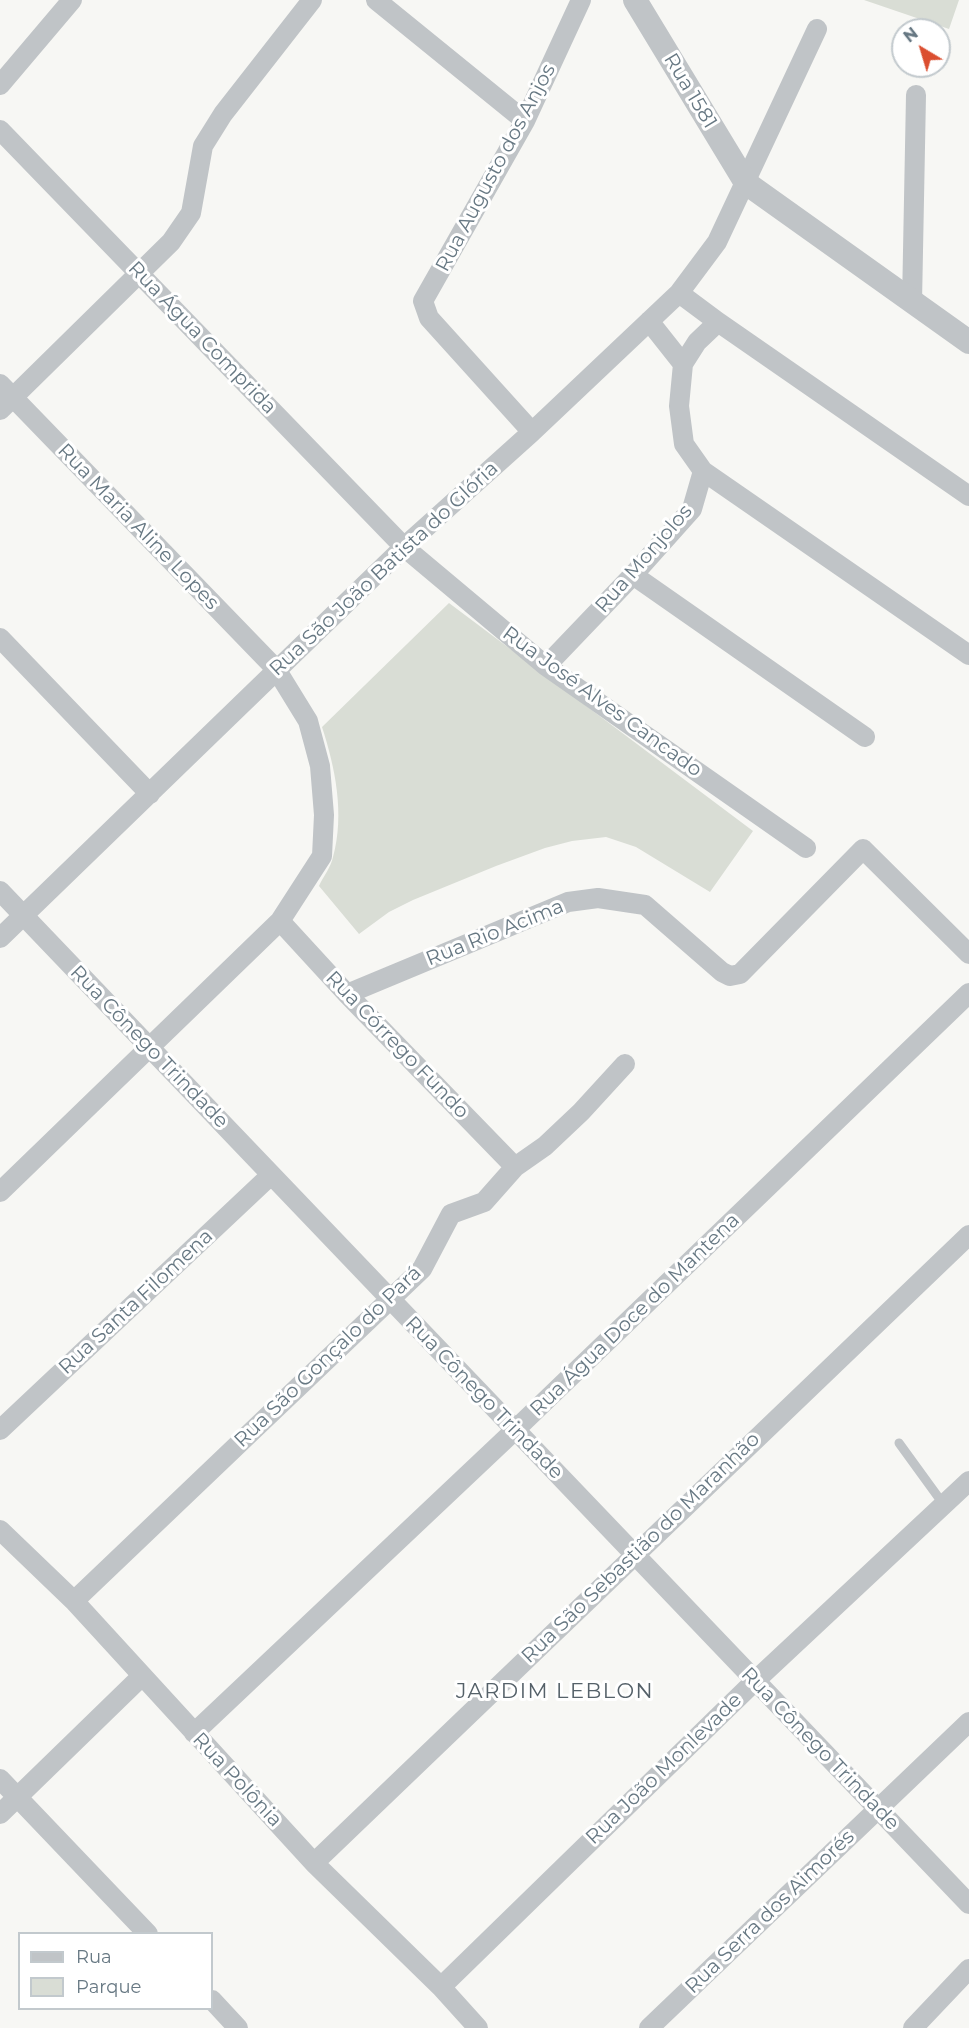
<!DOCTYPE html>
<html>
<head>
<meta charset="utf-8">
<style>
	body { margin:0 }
	#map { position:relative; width:969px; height:2028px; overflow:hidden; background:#f7f7f4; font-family:Montserrat,sans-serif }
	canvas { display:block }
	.legend { position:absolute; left:18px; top:1932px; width:195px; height:78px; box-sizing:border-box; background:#fff; border:2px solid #c2c9cd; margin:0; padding:8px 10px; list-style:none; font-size:18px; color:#677883 }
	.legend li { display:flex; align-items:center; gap:12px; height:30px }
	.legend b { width:30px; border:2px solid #c2c9cd }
	.north { position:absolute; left:891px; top:18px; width:60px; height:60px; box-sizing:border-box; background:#fff; border:2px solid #c2c9cd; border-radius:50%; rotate:322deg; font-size:16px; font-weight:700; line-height:24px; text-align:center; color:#677883 }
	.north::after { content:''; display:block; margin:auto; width:21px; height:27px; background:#db4e30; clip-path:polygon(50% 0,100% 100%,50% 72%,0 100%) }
</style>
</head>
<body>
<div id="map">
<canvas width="969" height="2028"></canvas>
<ul class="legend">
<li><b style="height:8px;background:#c0c4c7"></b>Rua</li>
<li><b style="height:16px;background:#d9ddd5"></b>Parque</li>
</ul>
<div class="north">N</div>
</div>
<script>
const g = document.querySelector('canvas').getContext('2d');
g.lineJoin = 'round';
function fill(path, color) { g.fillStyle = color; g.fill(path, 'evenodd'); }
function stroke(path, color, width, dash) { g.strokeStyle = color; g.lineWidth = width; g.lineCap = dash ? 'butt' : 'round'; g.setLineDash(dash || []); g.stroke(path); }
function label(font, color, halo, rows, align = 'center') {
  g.font = font + ' Montserrat,sans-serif'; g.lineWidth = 6; g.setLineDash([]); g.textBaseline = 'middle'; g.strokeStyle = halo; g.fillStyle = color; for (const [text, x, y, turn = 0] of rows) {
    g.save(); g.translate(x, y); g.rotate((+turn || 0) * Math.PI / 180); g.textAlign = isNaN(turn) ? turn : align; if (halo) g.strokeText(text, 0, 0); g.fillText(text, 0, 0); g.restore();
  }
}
fill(new Path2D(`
	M864 0H959L949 29Z
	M449 603 753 831 710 892 636 847 606 837 572 841 545 848 496 866 413 900 389 912 359 934 319 886C323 877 331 867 333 857 345 814 335 767 322 727Z`), '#d9ddd5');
stroke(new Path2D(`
	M899 1443 944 1505`), '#c0c4c7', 9);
stroke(new Path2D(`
	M376 0 525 121
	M0 85 72 0
	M0 130 404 547 546 666 806 848
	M912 303 916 95
	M649 321 683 364
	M718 322 969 496
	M0 384 276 669 308 721 320 766 324 815 322 856 280 921 0 1192
	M0 410 171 242 191 213 203 146 223 114 312 0
	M532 432 429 318 423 301 525 121 581 0
	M703 471 969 655
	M633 575 865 737
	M0 638 150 794
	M546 666 633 575 692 509 703 471 684 444 679 406 683 364 697 342 718 322 679 293
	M0 891 969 1904
	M280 921 347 994 515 1167
	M0 938 404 547 532 432 679 293 717 242 817 29
	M347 994 568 902 598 898 645 905 722 972 730 976 740 974 863 849 969 954
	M0 1430 271 1175
	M0 1530 74 1601 314 1863 441 1987 478 2028
	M74 1601 422 1269 451 1214 484 1202 515 1167 545 1146 581 1112 625 1064
	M194 1733 515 1430 969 993
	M0 1779 148 1934
	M0 1814 142 1676
	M314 1863 969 1235
	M441 1987 755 1681 969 1481
	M212 2000 238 2028
	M649 2028 969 1722
	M913 2028 969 1969`), '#c0c4c7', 20);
stroke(new Path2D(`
	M635 0 746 183 969 342`), '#c0c4c7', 24);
label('20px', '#677883', '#fff', [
	["Rua 1581",690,91,59],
	["Rua Augusto dos Anjos",496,168,-62],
	["Rua Água Comprida",202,338,46],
	["Rua Maria Aline Lopes",138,527,46],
	["Rua Monjolos",644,559,-49],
	["Rua São João Batista do Glória",384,569,-43],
	["Rua José Alves Cancado",602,702,36],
	["Rua Rio Acima",495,933,-22],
	["Rua Córrego Fundo",397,1045,46],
	["Rua Cônego Trindade",149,1047,46],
	["Rua Santa Filomena",136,1302,-43],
	["Rua Água Doce do Mantena",635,1315,-44],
	["Rua São Gonçalo do Pará",328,1357,-44],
	["Rua Cônego Trindade",484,1398,46],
	["Rua São Sebastião do Maranhão",641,1548,-44],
	["Rua Cônego Trindade",820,1749,46],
	["Rua João Monlevade",664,1769,-44],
	["Rua Polônia",237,1780,47],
	["Rua Serra dos Aimorés",770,1912,-44]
]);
g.letterSpacing = '1.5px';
label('21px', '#556169', '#fff', [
	["JARDIM LEBLON",555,1692]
]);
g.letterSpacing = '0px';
</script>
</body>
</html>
